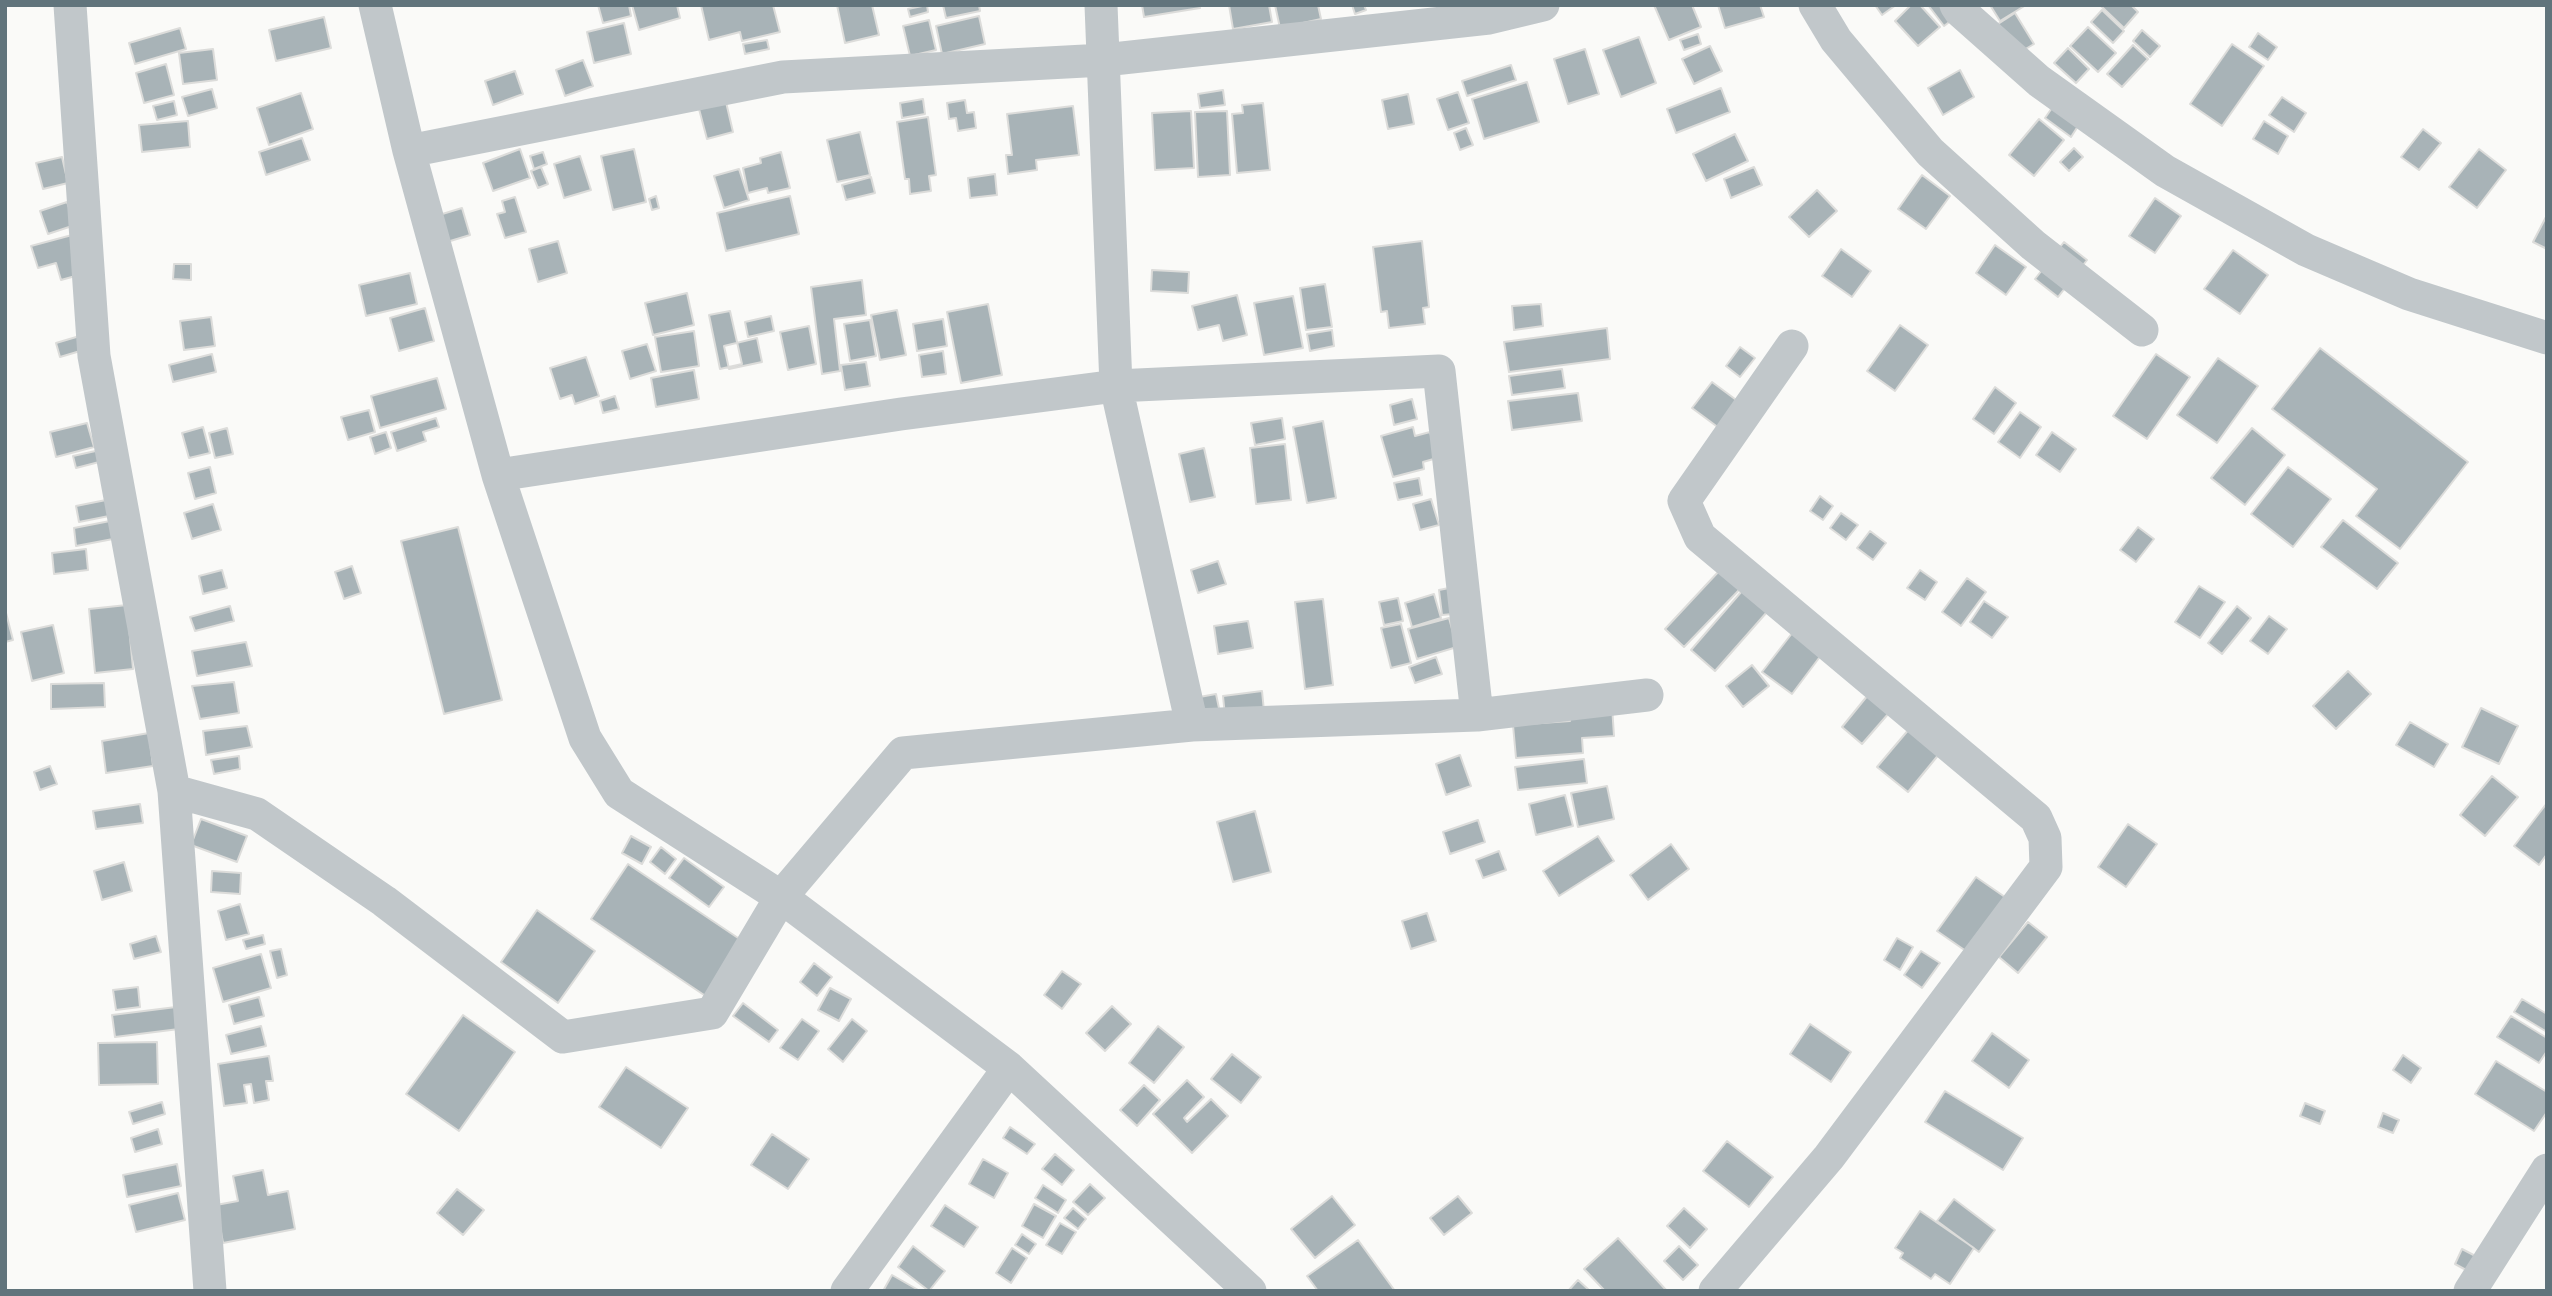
<!DOCTYPE html>
<html>
<head>
<meta charset="utf-8">
<style>
	body { margin:0 }
	#map { position:relative; width:2552px; height:1296px; overflow:hidden; background:#fafaf8; font-family:Overpass,sans-serif }
	canvas { display:block }
	.frame { position:absolute; inset:0; border:7px solid #61747c; pointer-events:none }
</style>
</head>
<body>
<div id="map">
<canvas width="2552" height="1296"></canvas>
<div class="frame"></div>
</div>
<script>
const g = document.querySelector('canvas').getContext('2d');
g.lineJoin = 'round';
function fill(path, color) { g.fillStyle = color; g.fill(path, 'evenodd'); }
function stroke(path, color, width, dash) { g.strokeStyle = color; g.lineWidth = width; g.lineCap = dash ? 'butt' : 'round'; g.setLineDash(dash || []); g.stroke(path); }
const building = new Path2D(`
	M598 5H629L631 16 603 23Z
	M632 5H677L680 18 639 30Z
	M701 5H773L780 32 742 41 740 32 709 40Z
	M837 5H872L879 35 845 43Z
	M927 5 928 12 910 17 908 9Z
	M943 5H979L980 11 946 18Z
	M1142 5H1199L1200 8 1144 17Z
	M1229 5H1269L1272 22 1233 29Z
	M1275 5H1318L1321 19 1280 28Z
	M1352 5H1364L1366 10 1355 14Z
	M1654 5H1692L1701 27 1669 40Z
	M1718 5H1760L1764 17 1725 28Z
	M1875 5H1896L1882 15Z
	M1911 5H1920L1940 27 1918 46 1895 21Z
	M1928 5H1950L1956 17 1944 26Z
	M1990 5H2026L2000 21Z
	M2131 5 2138 12 2124 28 2101 6Z
	M2102 10 2124 31 2113 43 2091 22Z
	M2015 13 2034 44 2017 54 1998 24Z
	M979 16 985 44 942 54 936 26Z
	M324 17 331 48 276 61 269 30Z
	M929 20 936 50 910 56 903 26Z
	M624 23 631 54 594 63 587 32Z
	M2088 27 2116 53 2098 72 2070 46Z
	M180 28 186 49 135 64 129 43Z
	M2142 30 2160 46 2150 57 2133 41Z
	M2258 33 2277 47 2268 60 2249 47Z
	M1698 34 1701 44 1684 50 1680 40Z
	M1639 37 1656 83 1621 97 1603 50Z
	M767 40 769 49 745 54 743 44Z
	M2232 44 2264 66 2222 126 2190 104Z
	M2133 45 2148 59 2122 87 2107 74Z
	M1710 46 1722 71 1694 84 1682 59Z
	M2068 48 2089 69 2076 83 2054 63Z
	M213 49 217 80 183 84 179 53Z
	M1585 49 1599 94 1568 104 1554 59Z
	M583 60 593 86 565 96 556 70Z
	M166 64 174 95 144 103 136 73Z
	M1511 65 1516 80 1467 96 1462 81Z
	M1960 70 1974 97 1943 115 1928 88Z
	M515 71 523 94 493 105 485 81Z
	M1527 82 1539 122 1484 139 1472 99Z
	M1721 88 1730 112 1676 133 1667 109Z
	M212 89 217 108 188 116 182 97Z
	M1223 90 1225 105 1200 108 1198 94Z
	M1458 92 1469 123 1448 130 1437 99Z
	M301 93 313 129 269 145 257 108Z
	M1408 94 1414 124 1388 129 1382 100Z
	M2282 97 2306 113 2294 132 2269 115Z
	M923 99 925 114 902 118 900 103Z
	M965 100 967 113 974 112 976 128 958 131 956 118 949 119 947 103Z
	M174 101 177 115 157 120 153 106Z
	M726 102 733 132 707 139 699 109Z
	M1263 103 1270 170 1237 173 1232 114 1243 113 1242 105Z
	M2054 105 2080 123 2071 137 2045 118Z
	M1073 106 1079 155 1036 160 1037 170 1008 174 1006 155H1012L1007 114Z
	M1191 111 1194 168 1155 170 1152 113Z
	M1227 111 1230 175 1198 177 1195 112Z
	M928 117 936 175 929 176 931 191 910 194 909 179H905L897 122Z
	M2039 119 2064 140 2034 176 2009 155Z
	M188 121 190 147 142 152 139 125Z
	M2264 121 2288 136 2278 154 2253 139Z
	M1466 128 1473 145 1460 150 1454 133Z
	M2423 129 2441 143 2419 170 2401 157Z
	M860 132 870 175 837 182 827 140Z
	M1735 134 1748 161 1706 181 1693 154Z
	M302 138 310 160 266 175 259 152Z
	M2074 148 2083 157 2069 171 2060 162Z
	M520 149 530 178 493 191 483 163Z
	M634 149 646 202 613 210 601 156Z
	M2479 149 2506 170 2477 208 2449 187Z
	M543 152 547 164 534 169 530 156Z
	M781 152 790 188 768 193 767 188 748 193 743 168 761 163 760 158Z
	M580 156 591 190 564 198 554 164Z
	M62 157 68 183 43 189 36 163Z
	M541 167 548 184 538 188 531 171Z
	M1754 167 1762 185 1731 198 1724 179Z
	M739 169 749 200 724 208 714 176Z
	M995 174 997 195 970 198 968 178Z
	M1922 175 1950 196 1926 229 1898 209Z
	M871 177 875 193 846 200 842 185Z
	M1817 190 1837 211 1809 237 1789 217Z
	M656 196 659 208 652 210 649 199Z
	M790 196 799 234 726 251 717 213Z
	M515 197 526 232 505 238 497 214 505 212 502 201Z
	M2155 198 2181 216 2155 253 2129 236Z
	M67 202 75 225 48 234 40 211Z
	M462 208 470 235 447 242 439 215Z
	M2547 215V249L2533 242Z
	M72 235 79 275 61 280 56 263 38 268 31 246Z
	M558 241 567 273 538 282 529 249Z
	M1422 241 1429 307 1423 308 1425 324 1389 328 1387 311 1381 312 1373 247Z
	M2064 242 2087 260 2058 297 2035 279Z
	M1995 245 2026 267 2006 295 1976 273Z
	M1841 249 1871 271 1852 297 1822 276Z
	M2233 250 2268 275 2240 314 2204 289Z
	M174 264H191V280L173 279Z
	M1152 270 1189 272 1188 293 1151 291Z
	M410 273 417 304 366 316 359 285Z
	M862 280 866 315 834 319 840 371 822 374 811 287Z
	M1325 284 1332 327 1306 330 1300 288Z
	M687 293 694 325 653 335 645 303Z
	M1237 295 1247 335 1223 341 1219 325 1198 330 1192 306Z
	M1293 296 1303 348 1264 355 1254 303Z
	M988 304 1002 375 961 383 947 312Z
	M1541 304 1543 326 1514 330 1512 306Z
	M425 308 434 341 399 351 390 318Z
	M897 310 906 355 880 360 871 315Z
	M730 311 742 364 720 369 709 315Z
	M771 316 774 331 748 337 745 322Z
	M211 317 215 346 184 350 180 321Z
	M943 319 947 346 917 351 913 324Z
	M870 320 876 356 850 361 844 324Z
	M1900 325 1928 345 1895 391 1867 371Z
	M809 326 816 364 788 370 780 332Z
	M1607 328 1610 359 1509 372 1504 342Z
	M1332 330 1334 346 1310 351 1307 334Z
	M694 331 699 366 661 372 655 337Z
	M83 335 87 349 60 357 56 343Z
	M757 338 762 362 729 369 724 346Z
	M647 344 656 371 630 379 622 351Z
	M1740 347 1755 358 1740 377 1726 366Z
	M2320 348 2468 462 2400 549 2356 516 2377 489 2272 409Z
	M943 351 946 374 922 377 919 355Z
	M212 354 216 372 173 382 169 365Z
	M2156 354 2190 377 2147 439 2113 416Z
	M586 357 599 396 575 404 572 395 560 399 550 368Z
	M2218 358 2258 386 2217 443 2177 415Z
	M866 362 870 386 845 390 841 365Z
	M1562 369 1565 388 1512 395 1509 376Z
	M694 370 699 399 656 407 651 378Z
	M437 378 446 409 380 428 371 396Z
	M1712 382 1743 405 1723 431 1692 408Z
	M1995 387 2016 403 1994 434 1973 419Z
	M1578 393 1582 421 1512 430 1508 401Z
	M615 396 619 409 603 413 600 401Z
	M1412 399 1417 419 1394 425 1390 405Z
	M369 410 375 432 348 440 341 417Z
	M2020 412 2041 427 2020 458 1998 442Z
	M436 418 439 427 423 432 426 441 397 451 391 432Z
	M1282 418 1285 439 1255 445 1251 423Z
	M1323 421 1336 498 1307 503 1293 427Z
	M87 423 94 447 56 457 50 432Z
	M203 427 210 453 189 458 182 433Z
	M1413 427 1415 436 1430 432 1437 458 1423 462 1424 469 1393 477 1381 436Z
	M227 428 233 454 215 458 209 433Z
	M2252 428 2285 455 2245 505 2211 478Z
	M386 432 391 448 375 454 370 437Z
	M2052 432 2076 449 2060 472 2036 455Z
	M1285 444 1291 500 1256 504 1250 448Z
	M1204 448 1215 497 1190 502 1179 454Z
	M100 450 103 461 76 468 73 456Z
	M210 467 216 493 195 499 188 473Z
	M2288 467 2331 499 2293 547 2251 514Z
	M1419 478 1422 495 1398 500 1394 483Z
	M1820 496 1833 506 1823 520 1810 511Z
	M111 499 114 515 79 522 76 506Z
	M1431 499 1439 525 1420 530 1413 504Z
	M213 504 221 530 192 539 184 513Z
	M1841 513 1858 525 1846 540 1830 528Z
	M2343 520 2398 563 2377 589 2321 547Z
	M110 521 113 539 76 546 74 528Z
	M458 527 502 700 444 714 401 541Z
	M2138 527 2154 539 2136 562 2120 550Z
	M1870 531 1886 543 1873 560 1857 548Z
	M86 549 88 570 54 574 52 553Z
	M1218 561 1226 584 1198 593 1191 570Z
	M352 566 361 593 344 599 335 572Z
	M222 570 227 588 203 594 199 576Z
	M1720 570 1740 589 1684 647 1665 629Z
	M1920 570 1937 582 1925 600 1907 588Z
	M1967 578 1986 592 1961 626 1942 612Z
	M2199 586 2225 602 2200 638 2175 622Z
	M1449 588 1453 614 1442 615 1439 590Z
	M1742 591 1767 612 1715 671 1691 650Z
	M1434 594 1441 618 1412 627 1405 603Z
	M1398 598 1403 621 1384 625 1379 602Z
	M1323 599 1333 685 1305 689 1295 602Z
	M1984 601 2008 617 1992 638 1970 622Z
	M127 605 133 669 95 673 89 609Z
	M230 606 234 621 195 631 190 617Z
	M2237 606 2251 618 2222 654 2208 643Z
	M5 609 13 640 5 642Z
	M2269 616 2287 629 2268 654 2250 641Z
	M1449 618 1457 647 1417 659 1408 629Z
	M1248 621 1253 648 1218 654 1214 626Z
	M1401 624 1411 663 1391 668 1381 628Z
	M53 625 64 673 32 681 21 632Z
	M1793 632 1822 654 1792 694 1762 672Z
	M246 642 252 666 197 676 192 651Z
	M1436 657 1442 674 1415 683 1409 667Z
	M1752 665 1769 686 1743 707 1726 686Z
	M2348 671 2371 694 2336 729 2313 706Z
	M234 682 239 713 200 719 192 686Z
	M104 683 105 707 51 709V684Z
	M1262 691 1264 711 1225 716 1223 696Z
	M1216 694 1220 713 1198 718 1194 698Z
	M1868 695 1889 713 1862 744 1842 727Z
	M1612 706 1614 736 1582 738 1583 753 1516 758 1513 725 1570 721 1568 710Z
	M2481 708 2518 726 2499 764 2462 747Z
	M2410 722 2448 744 2434 767 2396 745Z
	M247 726 252 747 206 755 203 731Z
	M1910 728 1940 753 1908 792 1877 767Z
	M149 733 153 766 106 773 102 741Z
	M1460 755 1471 786 1446 795 1436 764Z
	M239 756 240 769 214 774 211 760Z
	M1584 759 1587 783 1518 790 1515 767Z
	M50 766 57 784 40 790 34 772Z
	M2492 776 2518 797 2485 836 2460 815Z
	M1607 786 1614 819 1578 827 1571 793Z
	M1565 795 1573 826 1536 835 1529 804Z
	M2547 803V854L2539 865 2514 846Z
	M140 804 143 823 96 829 93 811Z
	M1255 811 1271 872 1233 882 1217 822Z
	M201 819 247 836 237 862 191 845Z
	M1478 820 1485 842 1450 854 1443 832Z
	M2128 824 2157 844 2126 887 2098 867Z
	M631 836 651 847 642 864 622 853Z
	M1598 836 1614 861 1559 896 1543 871Z
	M1671 844 1689 869 1648 900 1630 875Z
	M661 847 676 859 665 874 650 862Z
	M1499 851 1506 870 1483 878 1476 860Z
	M684 858 724 887 709 907 669 878Z
	M124 862 132 891 102 900 94 871Z
	M628 864 744 942 707 997 591 919Z
	M212 871 241 873 240 894 211 892Z
	M1976 877 2015 904 1976 958 1937 931Z
	M240 904 249 934 226 940 218 911Z
	M537 910 595 951 558 1003 501 962Z
	M1427 913 1436 941 1411 949 1402 921Z
	M2028 922 2047 937 2018 973 1999 957Z
	M263 935 265 944 246 949 243 940Z
	M156 936 161 952 134 959 130 944Z
	M1897 938 1913 947 1900 970 1884 960Z
	M281 949 287 975 277 978 270 951Z
	M1921 951 1940 963 1922 988 1904 975Z
	M261 954 271 988 223 1002 213 968Z
	M814 963 832 977 817 996 800 982Z
	M1062 971 1081 984 1062 1009 1044 995Z
	M138 987 140 1007 116 1010 113 990Z
	M830 988 851 999 839 1021 818 1010Z
	M259 997 264 1016 234 1024 229 1005Z
	M2522 999 2547 1014V1032L2514 1012Z
	M743 1003 778 1030 769 1042 733 1016Z
	M1112 1006 1131 1024 1105 1051 1086 1033Z
	M176 1007 179 1029 115 1037 112 1015Z
	M463 1015 515 1052 459 1131 406 1094Z
	M2511 1016 2547 1038V1051L2539 1063 2497 1037Z
	M802 1019 819 1031 798 1060 780 1048Z
	M852 1019 867 1031 843 1062 828 1049Z
	M1810 1024 1851 1052 1831 1082 1790 1054Z
	M261 1026 266 1046 231 1054 226 1035Z
	M1158 1026 1184 1047 1154 1083 1129 1063Z
	M1992 1033 2029 1060 2009 1088 1972 1061Z
	M157 1042 158 1084 99 1085 98 1043Z
	M1232 1054 1261 1077 1241 1103 1211 1079Z
	M2403 1055 2421 1068 2411 1083 2393 1070Z
	M269 1056 273 1081H266L269 1100 254 1103 251 1084 244 1085 247 1103 224 1106 218 1064Z
	M2496 1061 2547 1092V1112L2534 1131 2475 1094Z
	M626 1067 688 1108 661 1148 599 1107Z
	M1187 1080 1204 1097 1184 1118 1187 1122 1211 1099 1228 1116 1192 1153 1153 1114Z
	M1144 1085 1160 1100 1137 1126 1120 1110Z
	M1945 1091 2023 1138 2003 1170 1925 1122Z
	M162 1102 165 1114 133 1124 129 1112Z
	M2305 1103 2325 1111 2320 1124 2300 1116Z
	M2383 1113 2399 1120 2393 1133 2378 1127Z
	M1010 1127 1035 1144 1027 1154 1003 1138Z
	M158 1129 162 1144 135 1152 131 1138Z
	M772 1134 809 1159 788 1189 751 1165Z
	M1727 1141 1773 1177 1749 1207 1703 1171Z
	M1055 1154 1074 1170 1062 1185 1042 1169Z
	M983 1159 1008 1173 994 1198 969 1184Z
	M177 1164 181 1186 127 1197 123 1175Z
	M263 1170 268 1195 288 1191 295 1229 223 1243 216 1205 238 1201 233 1176Z
	M1090 1184 1105 1198 1088 1215 1073 1202Z
	M1043 1185 1066 1200 1058 1213 1035 1198Z
	M457 1189 484 1210 463 1235 437 1213Z
	M178 1193 185 1220 136 1232 129 1205Z
	M1332 1196 1355 1225 1315 1258 1291 1229Z
	M1458 1196 1472 1213 1444 1235 1430 1218Z
	M1954 1199 1995 1230 1979 1252 1937 1221Z
	M1034 1204 1056 1216 1043 1238 1022 1226Z
	M945 1205 978 1227 964 1247 931 1226Z
	M1073 1208 1086 1219 1078 1229 1064 1218Z
	M1684 1208 1707 1229 1690 1248 1667 1226Z
	M1920 1211 1974 1248 1950 1284 1935 1274 1931 1279 1900 1258 1903 1253 1895 1248Z
	M1060 1223 1076 1232 1062 1254 1046 1245Z
	M1022 1234 1036 1244 1029 1254 1015 1245Z
	M1618 1238 1667 1291H1605L1584 1269Z
	M1358 1240 1395 1291H1318L1307 1276Z
	M913 1246 945 1271 929 1291 898 1267Z
	M1679 1246 1698 1265 1683 1280 1664 1261Z
	M1012 1248 1027 1258 1011 1283 996 1273Z
	M2462 1249 2487 1262 2479 1277 2455 1264Z
	M892 1275 920 1291H883Z
	M1578 1280 1590 1291H1568Z`);
fill(building, '#a8b3b7');
stroke(building, '#dcdcda', 2);
stroke(new Path2D(`
	M70 5 94 356 174 791 210 1291
	M375 5 409 151 498 475 585 738 619 793 781 897 1009 1068 1250 1291
	M1101 5 1116 386 1192 725
	M1815 5 1836 40 1930 152 2033 245 2142 330
	M1956 5 1960 11 2039 81 2165 171 2306 250 2409 294 2547 338
	M409 151 783 77 1104 60 1489 18 1543 5
	M498 475 901 414 1116 386 1439 371 1477 715
	M174 791 257 814 384 901 563 1037 712 1013 781 897 903 753 1192 725 1477 715 1647 695
	M847 1291 1009 1068
	M1715 1291 1829 1157 2046 867 2045 838 2036 818 1700 537 1684 501 1792 346
	M2470 1291 2547 1170`), '#c1c7ca', 33);
</script>
</body>
</html>
